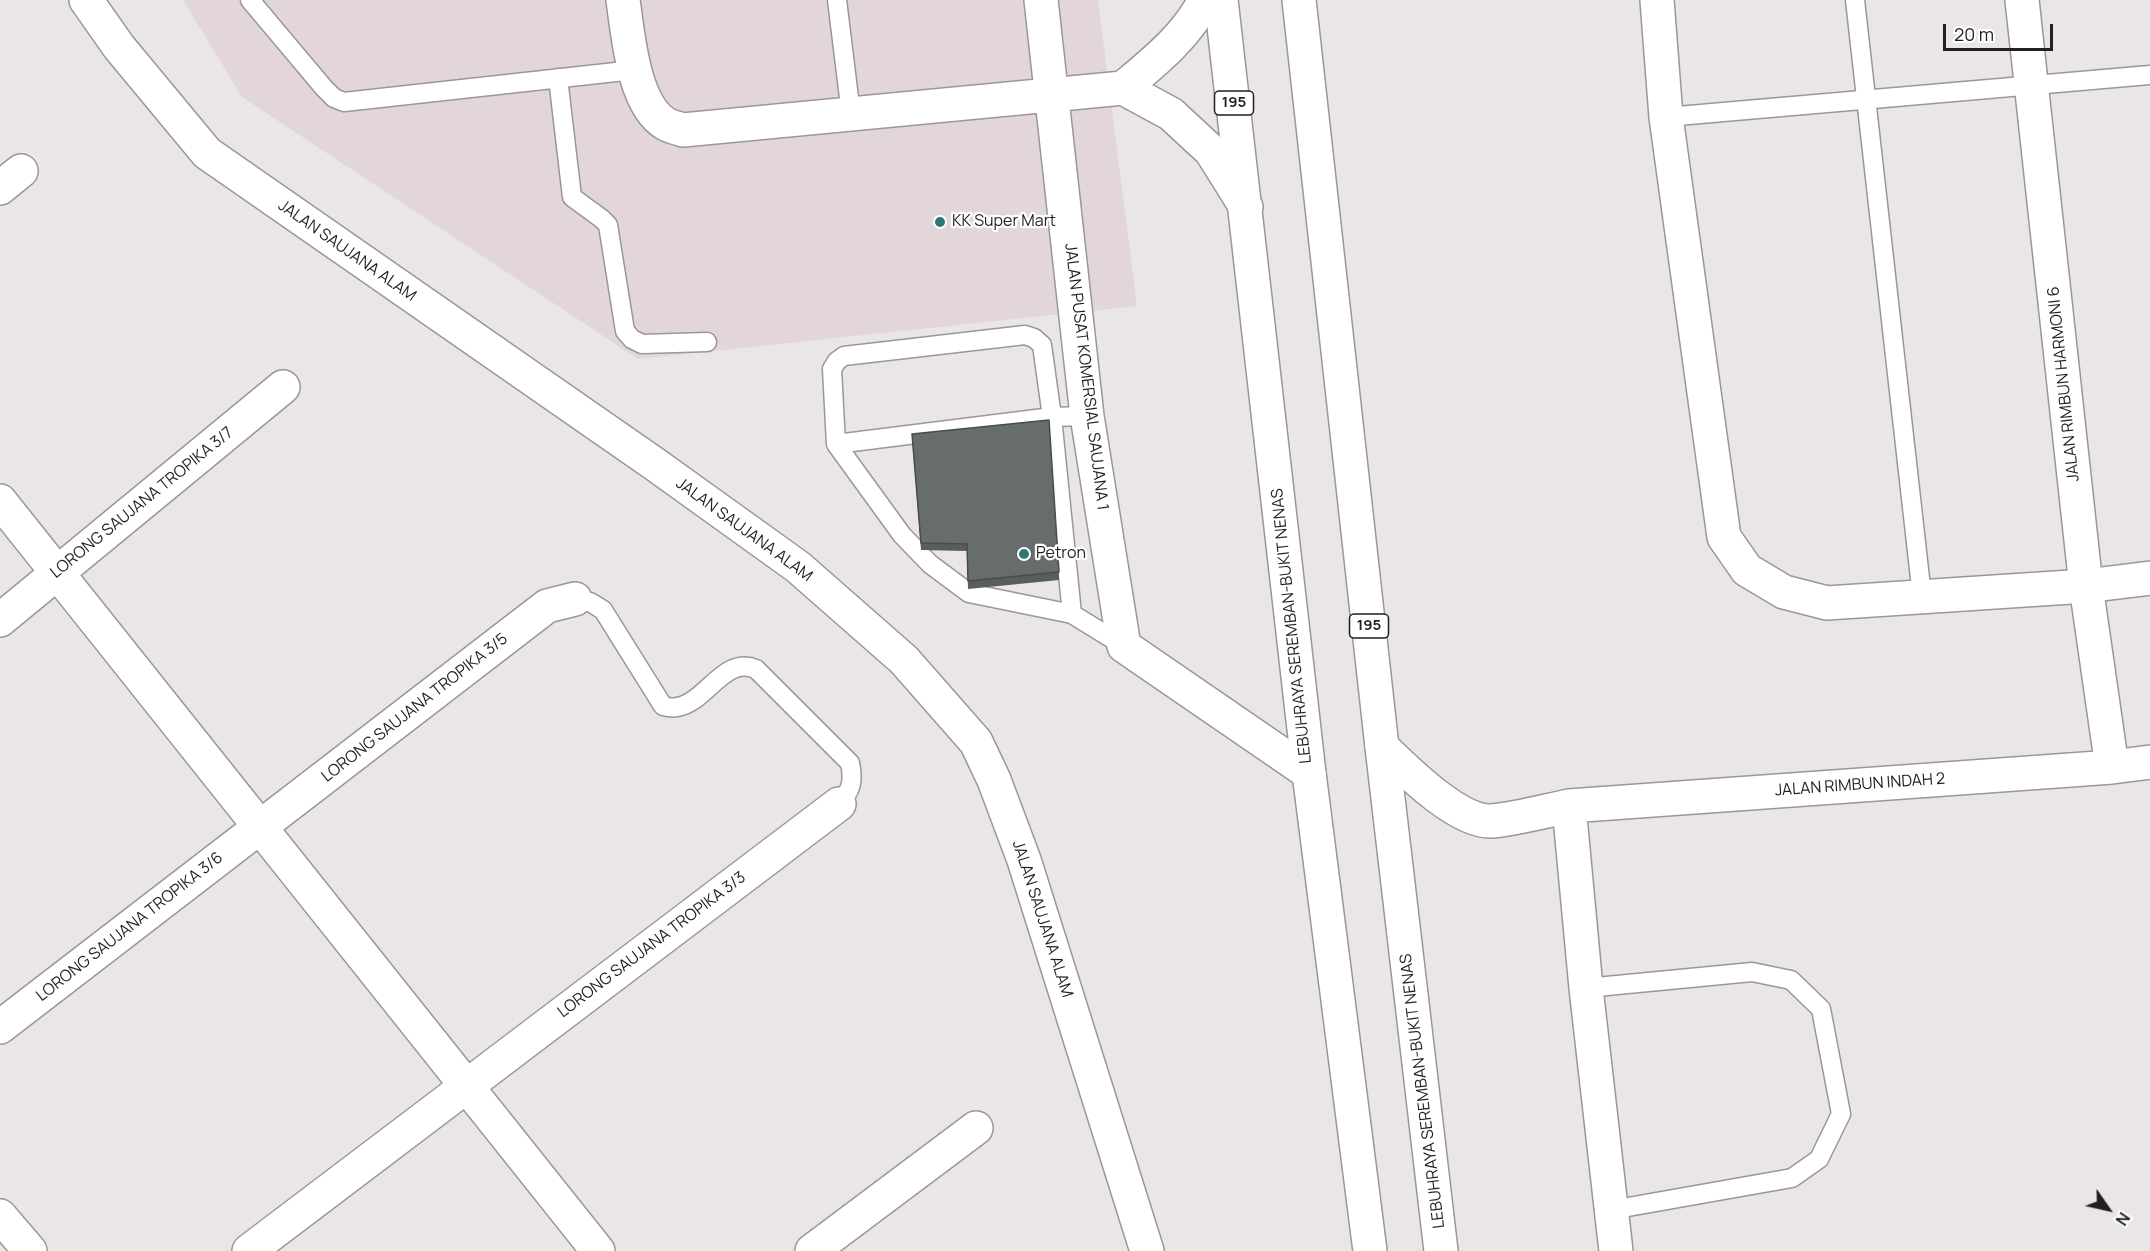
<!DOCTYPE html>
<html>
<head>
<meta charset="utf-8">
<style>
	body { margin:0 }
	#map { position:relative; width:2150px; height:1251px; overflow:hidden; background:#eae5e6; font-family:Manrope,sans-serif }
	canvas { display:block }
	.north { position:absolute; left:2078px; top:1179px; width:60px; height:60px; -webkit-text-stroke:4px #fff; paint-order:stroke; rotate:124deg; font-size:16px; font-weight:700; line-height:24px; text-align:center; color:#211f1f }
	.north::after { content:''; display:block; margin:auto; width:21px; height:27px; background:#211f1f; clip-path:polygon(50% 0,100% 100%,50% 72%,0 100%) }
	.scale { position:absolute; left:1943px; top:24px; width:110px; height:27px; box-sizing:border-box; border:3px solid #211f1f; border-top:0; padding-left:8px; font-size:18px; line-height:21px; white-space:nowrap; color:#211f1f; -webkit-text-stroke:4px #fff; paint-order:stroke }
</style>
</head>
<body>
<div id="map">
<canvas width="2150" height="1251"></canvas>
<div class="north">N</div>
<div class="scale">20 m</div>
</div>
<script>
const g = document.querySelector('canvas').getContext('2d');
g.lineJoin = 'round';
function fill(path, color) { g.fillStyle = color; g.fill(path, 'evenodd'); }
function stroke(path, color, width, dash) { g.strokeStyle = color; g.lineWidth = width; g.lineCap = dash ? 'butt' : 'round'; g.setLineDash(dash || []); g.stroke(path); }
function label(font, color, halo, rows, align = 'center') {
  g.font = font + ' Manrope,sans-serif'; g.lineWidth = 4.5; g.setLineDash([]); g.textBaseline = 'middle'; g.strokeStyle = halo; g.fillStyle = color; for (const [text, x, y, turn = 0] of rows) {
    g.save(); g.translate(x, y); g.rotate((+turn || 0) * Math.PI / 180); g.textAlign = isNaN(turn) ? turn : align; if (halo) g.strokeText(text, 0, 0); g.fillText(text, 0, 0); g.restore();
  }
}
fill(new Path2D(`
	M183 0H1098L1137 306 638 359 242 97Z`), '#e3d6da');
const service = new Path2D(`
	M250 0 324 88 334 98 344 102 634 70
	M837 0 851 114
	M1855 0 1922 596
	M558 78 572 197 602 219 608 225 625 331 632 339 642 344 707 342
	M1666 117 2150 75
	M836 444 1052 417 1087 416
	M575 599 590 602 603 610 663 706C667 707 673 708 677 707 706 703 724 655 756 669L850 763C854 782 851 791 839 804
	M1072 614 1052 417 1042 345 1034 338 1025 335 844 356 837 361 832 369 836 444 902 535 930 564 969 593 1072 614 1124 646
	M1586 988 1752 972 1791 980 1821 1009 1841 1114 1819 1159 1792 1178 1611 1210`);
const minor = new Path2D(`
	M86 0 119 47 207 153 656 465 798 567 904 660 976 742 994 780 1024 860 1147 1251
	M623 0C628 34 633 105 666 124 671 127 678 128 683 130L1123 88C1154 62 1186 37 1205 0
	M1041 0 1087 416 1124 646 1309 773
	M1657 0 1666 117 1724 537 1747 570 1784 592 1827 603 2086 586 2150 578
	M2022 0 2086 586 2112 767
	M1123 88 1171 114 1211 151 1246 207
	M0 188 21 171
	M0 501 598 1251
	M0 620 283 387
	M1382 747C1405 769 1458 823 1492 821 1516 819 1545 811 1569 806L2112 767 2150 762
	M1569 806 1586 988 1616 1251
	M0 1027 547 606 575 599
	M0 1216 30 1251
	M249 1251 839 804
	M812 1251 976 1128`);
const trunk = new Path2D(`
	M1221 0 1309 773 1370 1251
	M1299 0 1382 747 1441 1251`);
stroke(service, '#9b9698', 21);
stroke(minor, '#9b9698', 36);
stroke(trunk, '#9b9698', 36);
stroke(service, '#fff', 18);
stroke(minor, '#fff', 33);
stroke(trunk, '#fff', 33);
fill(new Path2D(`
	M912 434 1059 572V580L968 589 967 551 921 550Z`), '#595d5d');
const building = new Path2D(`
	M1049 420 1059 572 968 581 967 544 921 543 912 434Z`);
fill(building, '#676c6c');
stroke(building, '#484c4c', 1.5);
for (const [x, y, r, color] of [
	[940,222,6,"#2c767a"],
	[1024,554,6,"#2c767a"]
]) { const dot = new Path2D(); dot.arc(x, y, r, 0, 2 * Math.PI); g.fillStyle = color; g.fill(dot); stroke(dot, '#fff', 2); }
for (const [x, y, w] of [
	[1234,103,39],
	[1369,626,39]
]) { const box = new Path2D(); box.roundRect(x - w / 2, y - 12, w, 24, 4.5); g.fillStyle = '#fff'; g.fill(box); stroke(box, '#211f1f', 1.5); }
label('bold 15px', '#211f1f', null, [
	["195",1234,103],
	["195",1369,626]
]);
label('16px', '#211f1f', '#fff', [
	["KK Super Mart",952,222],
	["Petron",1036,554]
], 'left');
label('16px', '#211f1f', '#fff', [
	["JALAN SAUJANA ALAM",347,251,35],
	["JALAN PUSAT KOMERSIAL SAUJANA 1",1086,377,83],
	["JALAN RIMBUN HARMONI 6",2064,384,-96],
	["LORONG SAUJANA TROPIKA 3/7",142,503,-39],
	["JALAN SAUJANA ALAM",744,530,36],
	["LEBUHRAYA SEREMBAN-BUKIT NENAS",1292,626,-96],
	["LORONG SAUJANA TROPIKA 3/5",415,708,-38],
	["JALAN RIMBUN INDAH 2",1860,785,-4],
	["JALAN SAUJANA ALAM",1042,919,72],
	["LORONG SAUJANA TROPIKA 3/6",130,927,-38],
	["LORONG SAUJANA TROPIKA 3/3",652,945,-37],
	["LEBUHRAYA SEREMBAN-BUKIT NENAS",1423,1091,-97]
]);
</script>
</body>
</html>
